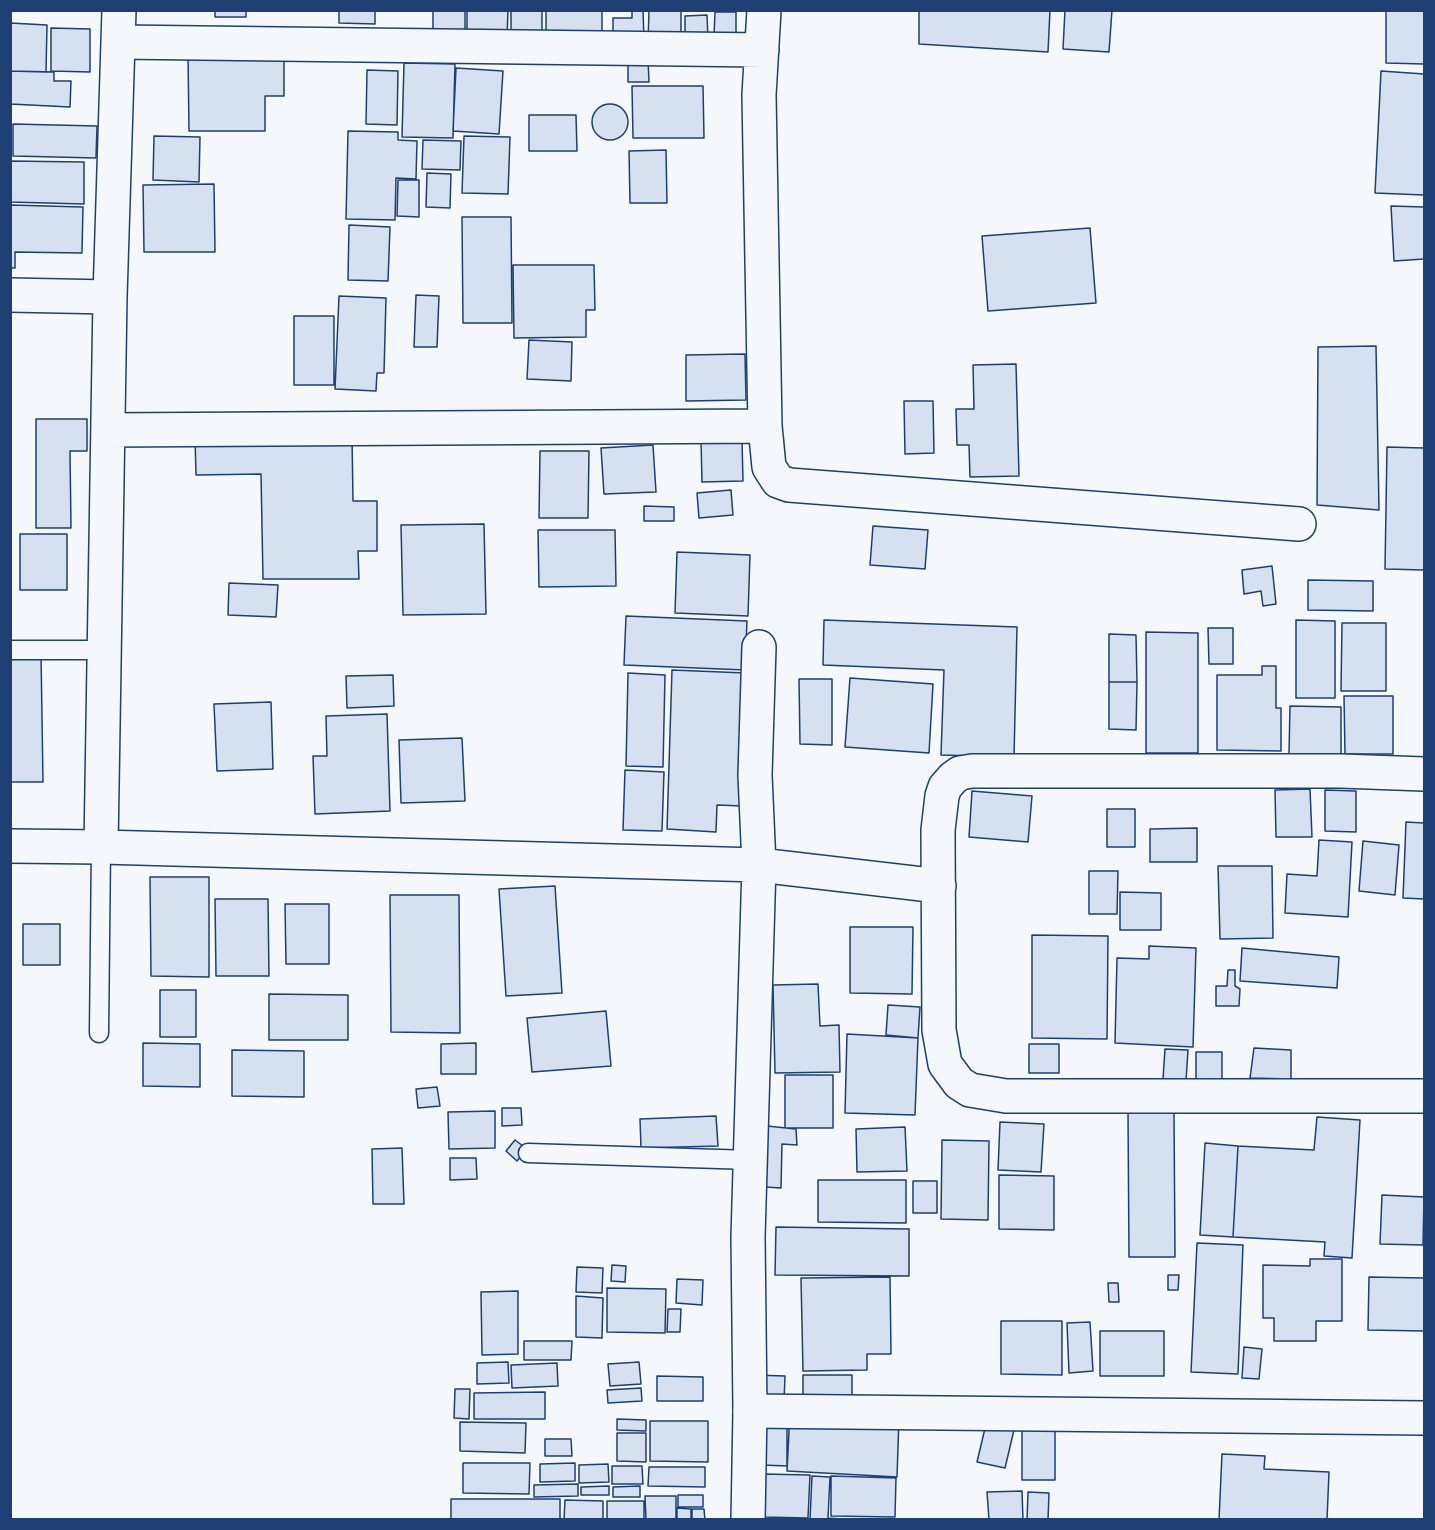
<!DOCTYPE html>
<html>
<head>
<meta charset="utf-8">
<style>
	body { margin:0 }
	#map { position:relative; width:1435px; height:1530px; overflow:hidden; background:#f4f7fb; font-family:"Fira Sans Condensed",sans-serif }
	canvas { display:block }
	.frame { position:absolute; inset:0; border:12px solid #1d3f73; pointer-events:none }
</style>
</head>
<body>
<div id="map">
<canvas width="1435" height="1530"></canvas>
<div class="frame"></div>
</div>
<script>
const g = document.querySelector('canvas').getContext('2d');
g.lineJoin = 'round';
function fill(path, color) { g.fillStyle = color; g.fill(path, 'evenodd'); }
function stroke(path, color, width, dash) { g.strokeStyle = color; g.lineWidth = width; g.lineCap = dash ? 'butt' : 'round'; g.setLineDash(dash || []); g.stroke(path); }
const building = new Path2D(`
	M215 10H246V17H215Z
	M339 10H375V24L339 23Z
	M433 10H465V36H433Z
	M467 10H508L507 37H467Z
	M511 10H542V35H511Z
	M546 10H602V35L546 34Z
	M632 10H643L644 39H613V18H632Z
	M649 10H681V44L648 43Z
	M919 10H1050L1048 52 919 44Z
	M1065 10H1112L1109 52 1063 49Z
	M1386 10H1424V64L1386 63Z
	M715 12H736V37L714 36Z
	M707 15 708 40H685V16Z
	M10 23 47 25 46 72 10 71Z
	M51 28 90 29V72L51 71Z
	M284 54V96H265V131H189L188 55Z
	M628 59H648L649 82H628Z
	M404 63 455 64 453 138 402 137Z
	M456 68 503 71 499 134 453 131Z
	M367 70 398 71 397 125 366 124Z
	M10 71 54 72V81H71L70 107 10 104Z
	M1381 71 1424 74V195L1375 193Z
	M632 86H703L704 138H633Z
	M592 122a18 18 0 1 1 36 0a18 18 0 1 1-36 0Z
	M529 115H576L577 151H529Z
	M13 124 97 126 96 158 13 156Z
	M348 131 398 132V140L417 141 416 179 396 178 395 220 346 219Z
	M154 136 200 137 199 182 153 180Z
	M464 136 510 137 508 194 462 193Z
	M423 140 461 141 460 170 422 169Z
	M666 150 667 203H630L629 151Z
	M10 161 84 162V204L10 202Z
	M427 173 451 174 450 208 426 207Z
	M398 180H419V217L397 216Z
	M214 184 215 252H144L143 185Z
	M10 205 83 207 82 253 15 252V268H10Z
	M1391 206 1424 207V259L1394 261Z
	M462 217H511L512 323H463Z
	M349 225 390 227 388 281 348 280Z
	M1090 228 1096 303 988 311 982 236Z
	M513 265H594L595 310H586V337L514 338Z
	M416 295 439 296 437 347H414Z
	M339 296 386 298 384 373H377L376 391 335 389Z
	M294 316H334V385H294Z
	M529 340 572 342 571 381 527 379Z
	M1376 346 1379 510 1317 505 1318 347Z
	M745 354 746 400 686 401V355Z
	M1016 364 1019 476 970 477 969 445H957L956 409H974L973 365Z
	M904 401H933L934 453 905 454Z
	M36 419H87V451H70L71 528H36Z
	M352 436 353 501H377V551H358L359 579H263L261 474 196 475 195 437Z
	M701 441H742L743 481 702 482Z
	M653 445 656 492 604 494 601 448Z
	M1387 447 1424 448V570L1385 569Z
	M540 451H589L588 518H539Z
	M731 490 733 515 699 518 697 493Z
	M644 506 674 507V521H644Z
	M484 524 486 614 403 615 401 525Z
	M873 526 928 530 925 569 870 565Z
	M538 530H615L616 586 539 587Z
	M20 534H67V590H20Z
	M677 552 750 555 748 616 675 613Z
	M1272 566 1276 604 1263 606 1261 591 1244 594 1242 570Z
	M1308 580 1373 581V611L1308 610Z
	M229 583 278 585 276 617 228 615Z
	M626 616 747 621 745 670 624 665Z
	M824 620 1017 627 1014 757 941 755 944 670 823 665Z
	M1296 620 1335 621V698H1296Z
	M1342 623H1386V691H1341Z
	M1208 628H1233V664H1209Z
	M1146 632 1198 633V753H1146Z
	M1109 634 1136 635 1137 682H1109Z
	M10 653H41L43 782H10Z
	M1262 666H1276V708H1281V751L1217 750V675H1262Z
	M672 670 746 673 742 806 717 805 716 832 667 829Z
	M628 673 665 675 663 767 626 766Z
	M393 675 394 706 347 708 346 676Z
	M850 678 933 684 929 753 845 747Z
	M799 679H832V745L800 744Z
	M1109 682H1137L1136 730 1109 729Z
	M1344 696H1393V754H1345Z
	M271 702 273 769 217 771 214 704Z
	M1290 706 1341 707V754H1289Z
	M387 714 390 811 315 814 313 756H327L326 716Z
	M462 738 465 801 401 803 399 740Z
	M625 770 664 772 662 831 623 830Z
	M1310 789 1312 837H1276L1275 790Z
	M1325 790 1356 791V832L1325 831Z
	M972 791 1032 796 1028 842 969 837Z
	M1107 809H1135V847H1107Z
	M1406 822 1424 823V899L1403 898Z
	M1197 828V862H1150V829Z
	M1319 840 1352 842 1348 917 1285 913 1287 874 1317 876Z
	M1363 841 1399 845 1395 895 1359 891Z
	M1218 866H1272L1273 938 1220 939Z
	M1089 871H1118L1117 914H1089Z
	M150 877H209V977L151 976Z
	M555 886 562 993 506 996 499 889Z
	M1120 892 1161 893V930H1120Z
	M390 895H459L460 1033 391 1032Z
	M215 899H268L269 976H216Z
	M285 904H329V964H286Z
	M23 924H60V965H23Z
	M850 927H913L912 994 850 993Z
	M1032 935 1108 936 1107 1039 1032 1038Z
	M1149 946 1196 948 1193 1047 1115 1043 1117 958 1149 959Z
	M1242 948 1339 957 1337 988 1240 981Z
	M1228 970H1235V986L1240 989 1239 1006H1216V986H1227Z
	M818 984 820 1026 839 1025 840 1072 775 1073 773 985Z
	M160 990H196V1037H160Z
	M269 994 348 995V1040H269Z
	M888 1005 920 1007 918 1038 886 1035Z
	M606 1011 611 1066 532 1072 527 1018Z
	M847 1034 918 1038 915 1115 845 1113Z
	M143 1043 200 1044V1087L143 1086Z
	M476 1043V1074H441V1044Z
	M1029 1044H1059V1073H1029Z
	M1254 1048 1291 1050V1079L1250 1078Z
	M1165 1049 1188 1050 1186 1081 1163 1079Z
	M232 1050 304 1051V1097L232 1096Z
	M1196 1052H1222V1080H1196Z
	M785 1075H833V1128H785Z
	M437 1087 440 1106 418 1108 416 1089Z
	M502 1108H521L522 1125 502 1126Z
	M495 1111V1148L449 1149 448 1112Z
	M1128 1113H1174L1175 1257H1129Z
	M716 1116 718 1146 641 1148 640 1119Z
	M1317 1117 1360 1120 1352 1258 1324 1256 1325 1242 1233 1237 1238 1146 1314 1150Z
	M1000 1122 1044 1124 1041 1172 998 1170Z
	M767 1126 796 1129 797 1145 782 1144 781 1188 765 1187Z
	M905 1127 907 1171 857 1172 856 1129Z
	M515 1140 527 1149 517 1161 506 1151Z
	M942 1140 989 1141 988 1220 941 1219Z
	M1205 1143 1238 1146 1233 1237 1200 1235Z
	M402 1148 404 1204H373L372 1149Z
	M450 1158H476L477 1179 450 1180Z
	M999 1175 1054 1176V1230L999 1229Z
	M818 1180H906V1223L818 1222Z
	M913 1181H937V1213H913Z
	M1382 1195 1424 1197 1423 1245 1380 1244Z
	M776 1227 909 1229V1276L775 1275Z
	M1197 1243 1243 1245 1238 1374 1191 1372Z
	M1310 1259H1342V1321H1316V1341H1274V1318H1263V1265L1310 1266Z
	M612 1265 626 1266 625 1282 611 1281Z
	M577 1267 603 1268 602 1293 576 1292Z
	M1168 1275H1179L1178 1290H1168Z
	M890 1277 891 1354H867V1370L803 1371 801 1278Z
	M1369 1277 1424 1278V1331L1368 1330Z
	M677 1279 703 1280 702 1305 676 1303Z
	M1108 1283H1118L1119 1302H1109Z
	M607 1288 666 1289 665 1333 607 1332Z
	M518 1291V1354L482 1355 481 1292Z
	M576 1296 603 1298 602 1338 576 1337Z
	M668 1309H681L680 1332H667Z
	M1001 1321H1062V1375L1001 1374Z
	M1090 1322 1093 1371 1069 1373 1067 1323Z
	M1100 1331H1164V1376H1100Z
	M524 1341H572L571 1360H524Z
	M1244 1347 1262 1349 1259 1379 1242 1378Z
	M508 1362 509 1383 477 1384V1363Z
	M639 1362 641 1384 610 1386 608 1364Z
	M557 1363 558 1386 512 1388 511 1365Z
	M754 1375 785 1376 784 1402 753 1401Z
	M803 1375H852V1400L803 1399Z
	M657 1376 703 1377V1401H657Z
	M641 1388 642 1401 608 1403 607 1390Z
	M455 1389H470L469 1419 454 1418Z
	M545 1392V1419H474V1393Z
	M790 1412 899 1418 897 1477 787 1471Z
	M763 1417 787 1418V1466L762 1465Z
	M617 1419 646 1420V1431L617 1430Z
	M1022 1419 1055 1428V1480H1022Z
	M650 1421H708V1462L650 1461Z
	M460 1422 526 1423 525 1453 460 1451Z
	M986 1424 1014 1430 1005 1468 977 1462Z
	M617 1433H646V1462L617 1461Z
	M545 1439H571L572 1456H545Z
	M1222 1454 1265 1456 1264 1469 1329 1472 1327 1520H1219Z
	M463 1463H530L529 1494 463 1493Z
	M575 1463V1481L540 1482V1464Z
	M608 1464 609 1482 579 1483V1465Z
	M612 1466H642L643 1484H612Z
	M649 1467H705V1487L648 1486Z
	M763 1474 810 1475 808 1518 762 1517Z
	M812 1476 830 1477 828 1518 855 1520H810Z
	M831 1476 896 1478 895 1517 831 1516Z
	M578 1484V1496L534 1497V1485Z
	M609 1486V1495H581V1487Z
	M640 1486V1497H613V1487Z
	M1022 1491 1023 1520H989L987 1492Z
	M1028 1492 1049 1493 1048 1520H1027Z
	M678 1495H703V1507H678Z
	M645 1496H676V1520H646Z
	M451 1499H560V1520H451Z
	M565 1500 603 1501V1520H564Z
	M607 1501H644V1520H607Z
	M677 1508 691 1509V1520H677Z
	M692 1509H704L705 1520H692Z`);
fill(building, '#d5e0f0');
stroke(building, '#1d3f73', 1.5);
const service = new Path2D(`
	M10 650H105
	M99 1033 101 847
	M528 1153 751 1160`);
const minor = new Path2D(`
	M764 10 759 95 765 426 769 467 778 481 789 485 1299 524
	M119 42 762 50
	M10 295 110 297
	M109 430 765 426
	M759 647 755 775 759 865 939 886
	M1424 774 1341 771H972L960 773 953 778 945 787 942 796 938 830 939 1030 945 1064 959 1083 970 1090 1006 1096H1424
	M101 847 110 297 119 10
	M750 1411 1424 1418`);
const tertiary = new Path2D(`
	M10 846 101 847 759 865 748 1237 750 1411 748 1520`);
stroke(service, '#1d3f73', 21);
stroke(minor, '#1d3f73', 36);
stroke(tertiary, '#1d3f73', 36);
stroke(service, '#f4f7fb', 18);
stroke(minor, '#f4f7fb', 33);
stroke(tertiary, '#f4f7fb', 33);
</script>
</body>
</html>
